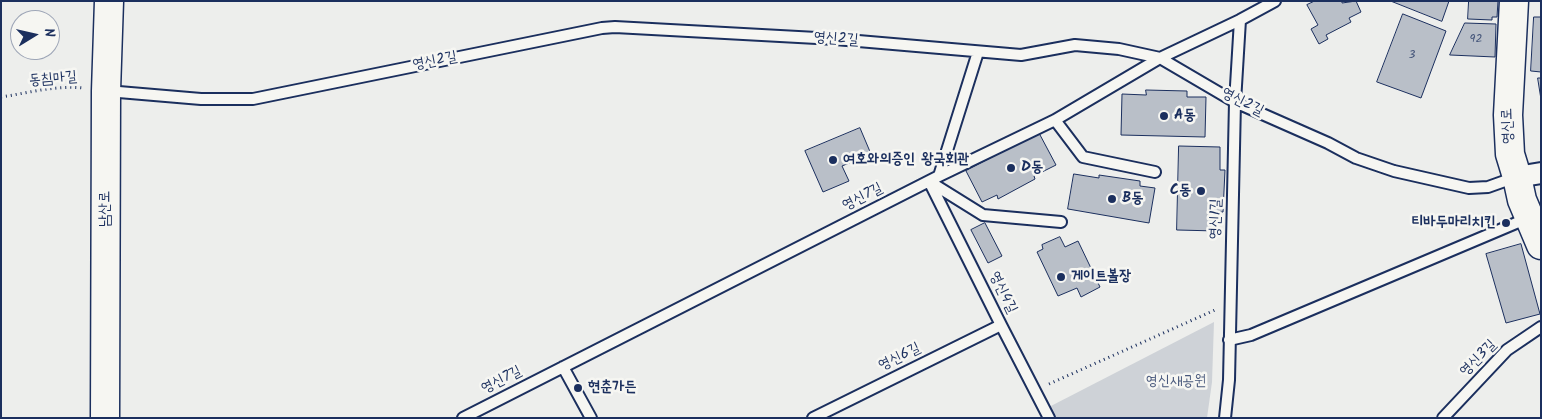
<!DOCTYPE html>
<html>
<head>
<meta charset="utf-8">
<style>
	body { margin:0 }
	#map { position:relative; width:1542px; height:419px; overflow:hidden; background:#edeeec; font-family:Kalam,sans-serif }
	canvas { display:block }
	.frame { position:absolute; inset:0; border:2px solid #1b2f5e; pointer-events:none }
	.north { position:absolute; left:10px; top:10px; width:50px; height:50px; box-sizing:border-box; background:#f6f6f2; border:1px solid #9ea6b7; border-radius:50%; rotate:81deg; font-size:14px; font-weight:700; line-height:20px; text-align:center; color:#1b2f5e }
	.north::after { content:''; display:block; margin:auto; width:18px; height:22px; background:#1b2f5e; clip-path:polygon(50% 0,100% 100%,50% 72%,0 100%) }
</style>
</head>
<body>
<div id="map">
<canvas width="1542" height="419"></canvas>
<div class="frame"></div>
<div class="north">N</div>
</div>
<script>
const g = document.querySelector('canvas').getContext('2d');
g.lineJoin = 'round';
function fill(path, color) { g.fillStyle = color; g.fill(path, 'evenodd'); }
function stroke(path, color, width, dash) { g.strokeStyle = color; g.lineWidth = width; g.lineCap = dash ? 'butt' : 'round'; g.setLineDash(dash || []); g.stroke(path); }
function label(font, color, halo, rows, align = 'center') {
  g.font = font + ' Kalam,"Poor Story",sans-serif'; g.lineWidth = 5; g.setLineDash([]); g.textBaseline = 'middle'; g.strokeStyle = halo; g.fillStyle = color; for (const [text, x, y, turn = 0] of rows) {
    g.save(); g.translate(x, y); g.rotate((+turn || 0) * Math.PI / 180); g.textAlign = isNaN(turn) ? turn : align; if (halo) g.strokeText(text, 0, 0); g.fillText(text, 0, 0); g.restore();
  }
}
fill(new Path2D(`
	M1214 322 1212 382 1207 418H1054L1049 407Z`), '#ced2d7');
const building = new Path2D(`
	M1315 1H1342V3L1356 1 1361 12 1349 18 1351 22 1326 35 1328 39 1319 44 1311 29 1318 25 1307 5Z
	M1391 1H1449L1442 21Z
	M1469 1H1498L1497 17H1492V20L1468 19Z
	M1403 14 1446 31 1421 98 1377 82Z
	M1534 17H1541V72L1531 71Z
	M1465 23 1496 24 1495 57 1450 55Z
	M1538 78H1541V99Z
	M1146 90 1187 91V97H1206L1205 137 1121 135 1122 94 1146 95Z
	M860 128 871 154 842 166 849 181 823 192 805 151Z
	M1039 133 1056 165 1034 176 1035 179 998 199 997 195 982 202 966 171Z
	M1179 146 1220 147V170H1225L1223 212H1218L1217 231 1177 230Z
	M1074 174 1099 178V175L1140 181V186L1155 188 1149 223 1068 209Z
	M985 223 1002 256 988 263 971 230Z
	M1060 237 1065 247 1078 241 1100 287 1081 297 1077 288 1058 296 1037 252 1043 249 1042 245Z
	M1521 244 1540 314 1506 323 1486 254Z`);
fill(building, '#b9bfc8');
stroke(building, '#1b2f5e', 1);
const lane = new Path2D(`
	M107 91 201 99H253L602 28 615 27 835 39 1021 55 1075 45 1119 49 1160 58 1235 102 1328 143 1356 158 1394 171 1469 188 1488 187 1516 177
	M1055 120 1083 157 1155 172
	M939 176 978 52
	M929 181 1001 325 1049 418
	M930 182 983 215 1061 222
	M1229 340 1251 335 1528 218
	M563 367 591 418
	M463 418 939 176 1055 120 1160 58 1240 20 1275 1
	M813 418 1001 325
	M1225 418 1229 380 1235 102 1240 20
	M1443 418 1507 350 1541 327`);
const street = new Path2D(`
	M1517 177 1541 173`);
const secondary = new Path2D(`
	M1514 1 1508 115 1510 154 1517 177 1522 200 1541 245
	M105 418 106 91 109 1`);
stroke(lane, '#1b2f5e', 14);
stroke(street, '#1b2f5e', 24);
stroke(secondary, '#1b2f5e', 31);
stroke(new Path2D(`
	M1 97C28 93 56 85 83 88
	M1049 384 1215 310`), '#1b2f5e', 3, [1, 4]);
stroke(lane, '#f6f6f2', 10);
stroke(street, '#f6f6f2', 20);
stroke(secondary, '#f6f6f2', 28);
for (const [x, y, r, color] of [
	[1164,116,5,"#1b2f5e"],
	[833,160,5,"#1b2f5e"],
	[1011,168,5,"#1b2f5e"],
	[1201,191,5,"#1b2f5e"],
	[1112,199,5,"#1b2f5e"],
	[1506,223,5,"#1b2f5e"],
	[1061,277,5,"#1b2f5e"],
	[578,388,5,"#1b2f5e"]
]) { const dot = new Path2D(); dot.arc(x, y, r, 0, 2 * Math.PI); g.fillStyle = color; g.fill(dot); stroke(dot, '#f6f6f2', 2); }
label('12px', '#425378', null, [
	["92",1476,40],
	["3",1412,56]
]);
label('15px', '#1b2f5e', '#f6f6f2', [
	["영신2길",836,40,4],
	["영신2길",435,62,-11],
	["동침마길",53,80,-5],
	["영신2길",1242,103,27],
	["영신로",1509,126,-92],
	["영신7길",863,198,-27],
	["남산로",106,209,-90],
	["영신1길",1217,219,-88],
	["영신4길",1002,293,64],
	["영신6길",900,358,-26],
	["영신3길",1479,359,-45],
	["영신7길",502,381,-27]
]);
label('bold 15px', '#1b2f5e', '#f6f6f2', [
	["A동",1174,116],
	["여호와의증인 왕국회관",843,160],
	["D동",1021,168],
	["C동",1191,191,"right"],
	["B동",1122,199],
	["티바두마리치킨",1496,223,"right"],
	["게이트볼장",1071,277],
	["현춘가든",588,388]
], 'left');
label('15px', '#48587c', '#f6f6f2', [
	["영신새공원",1176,382]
]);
</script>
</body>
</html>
